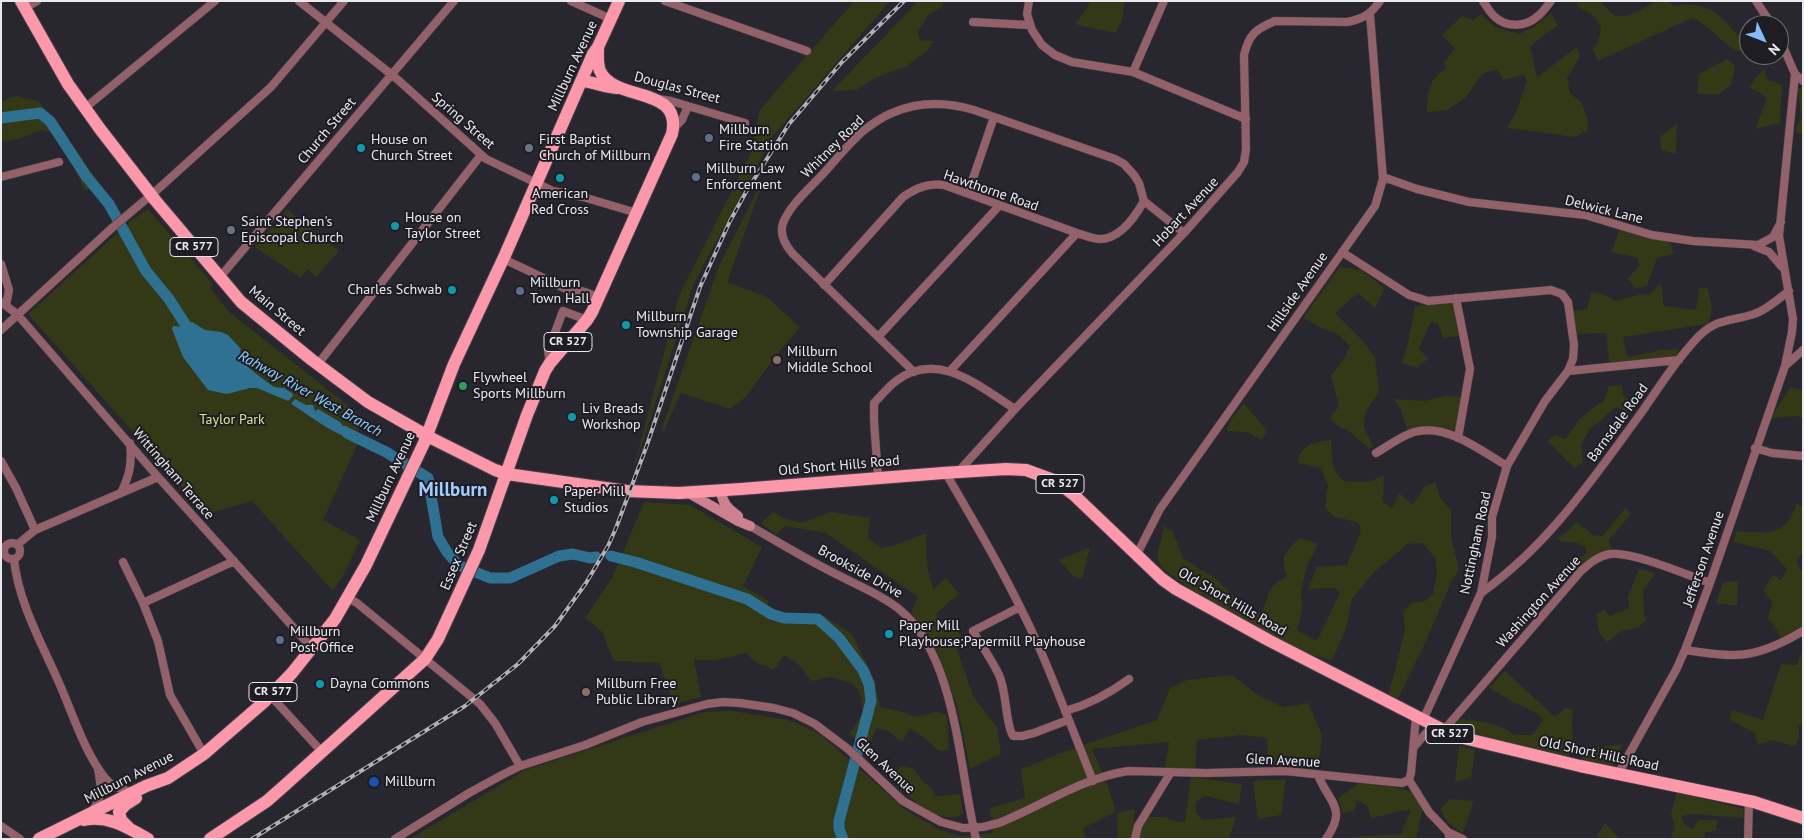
<!DOCTYPE html>
<html>
<head>
<meta charset="utf-8">
<style>
	body { margin:0 }
	#map { position:relative; width:1804px; height:840px; overflow:hidden; background:#28262e; font-family:"PT Sans",sans-serif }
	canvas { display:block }
	.frame { position:absolute; inset:0; border:2px solid #eae9ef; pointer-events:none }
	.north { position:absolute; left:1739px; top:15px; width:50px; height:50px; box-sizing:border-box; background:#1e1d24; border:1px solid #706f75; border-radius:50%; rotate:133deg; font-size:14px; font-weight:700; line-height:20px; text-align:center; color:#eae9ef }
	.north::after { content:''; display:block; margin:auto; width:18px; height:22px; background:#83bcfb; clip-path:polygon(50% 0,100% 100%,50% 72%,0 100%) }
</style>
</head>
<body>
<div id="map">
<canvas width="1804" height="840"></canvas>
<div class="frame"></div>
<div class="north">N</div>
</div>
<script>
const g = document.querySelector('canvas').getContext('2d');
g.lineJoin = 'round';
function fill(path, color) { g.fillStyle = color; g.fill(path, 'evenodd'); }
function stroke(path, color, width, dash) { g.strokeStyle = color; g.lineWidth = width; g.lineCap = dash ? 'butt' : 'round'; g.setLineDash(dash || []); g.stroke(path); }
function label(font, color, halo, rows, align = 'center') {
  g.font = font + ' "PT Sans",sans-serif'; g.lineWidth = 4; g.setLineDash([]); g.textBaseline = 'middle'; g.strokeStyle = halo; g.fillStyle = color; for (const [text, x, y, turn = 0] of rows) {
    g.save(); g.translate(x, y); g.rotate((+turn || 0) * Math.PI / 180); g.textAlign = isNaN(turn) ? turn : align; if (halo) g.strokeText(text, 0, 0); g.fillText(text, 0, 0); g.restore();
  }
}
fill(new Path2D(`
	M854 1H890L773 136 694 283 632 475 679 295 752 151 759 111Z
	M918 1H943V6L928 15 918 31 920 40 934 41 928 50 907 66 875 78 856 90 832 91Z
	M1091 1H1125L1122 20 1115 33C1102 29 1089 29 1076 24Z
	M1577 1H1601C1604 5 1608 10 1612 13 1627 24 1645 4 1659 1 1665 0 1670 3 1674 6 1704 0 1721 13 1737 35L1749 28V54C1725 51 1714 27 1692 18L1598 61 1593 50 1598 41 1601 28 1594 16 1577 6Z
	M1551 13 1558 25 1530 46 1537 77 1577 47 1580 56 1567 78 1570 93 1582 103 1588 121 1587 131 1575 137 1507 128 1517 110 1527 80 1524 75 1503 80 1497 69 1482 74 1466 97 1447 110 1427 112C1427 94 1429 78 1446 68L1444 63 1455 48 1442 35 1462 16 1473 20 1481 14 1495 27 1519 34 1534 27Z
	M1727 59 1735 66 1731 85 1719 94H1697L1699 74Z
	M1764 69 1768 80 1782 85 1780 123 1755 129 1767 98 1759 92 1750 88 1754 79Z
	M1798 88 1803 89V132L1801 135 1795 131 1801 117Z
	M16 96 38 101 59 125 99 183 85 191 70 160 54 134 42 130 19 139 1 142V102Z
	M1677 124 1676 154 1661 150 1660 137Z
	M765 176 727 282 767 297 800 327 774 358 746 397 730 409 681 393 664 431H661L719 266Z
	M148 209 213 284 210 288 228 311 360 415 356 448 323 520 360 540 344 574 333 591 252 501 206 514 28 314 131 221Z
	M287 209 339 251 316 277 308 269 301 278 255 247Z
	M1619 230 1670 242 1674 254 1657 258 1647 285 1636 289 1628 279 1639 265 1638 258 1611 252Z
	M1339 267 1361 270 1385 288 1375 308 1358 293 1335 313 1360 338 1375 357 1379 392 1365 413 1364 427 1373 446 1369 449 1349 431 1336 425 1330 418 1339 406 1331 376 1346 355 1350 346 1338 334 1322 328 1303 318Z
	M1661 283 1664 306 1696 310 1699 288H1708L1712 310 1708 324 1623 337 1626 354 1629 357 1661 350 1679 349 1676 359 1609 362 1606 333 1576 334 1571 311 1587 309 1591 292 1605 295 1615 301 1638 295 1650 294Z
	M1453 302 1459 336 1443 338 1438 324 1431 322 1419 348 1428 359 1417 367 1401 363 1407 347 1415 306Z
	M1622 385 1623 395 1636 406 1630 413 1616 407 1589 430 1581 444 1583 462 1574 468 1548 441 1555 435 1565 439 1579 420 1591 409 1604 401 1609 386Z
	M1791 387 1803 391V418L1798 416 1770 418Z
	M1446 396 1463 397 1455 430 1436 427 1407 429 1401 410 1394 399 1424 401Z
	M1244 403 1267 431 1262 440 1247 432 1226 431 1232 418Z
	M1331 440 1333 467 1343 481 1369 482 1384 475 1383 502 1392 508 1399 493 1413 505 1425 486 1436 482 1440 498 1451 511V537L1459 570 1452 580 1427 639 1398 698 1388 694 1394 675 1405 628 1403 613 1411 603 1425 601 1433 594 1437 572 1435 558 1423 543 1408 544 1374 572 1352 599 1346 629 1332 660 1303 653 1200 596 1161 567 1157 557 1164 526 1173 532 1183 558 1216 579 1243 606 1262 614C1267 597 1269 583 1287 577 1280 555 1284 553 1300 538L1318 544 1306 569 1301 591 1302 610 1297 630 1317 641 1340 593 1334 588 1308 589 1317 567 1347 565 1361 531 1359 523 1333 516 1325 507 1328 486 1321 468 1298 463C1299 444 1316 442 1331 440Z
	M644 502 690 505 762 547 742 588 744 587 769 601 767 606 776 611 789 613 813 614 826 617 852 634 875 681 880 707 903 712 914 717 936 712 947 715 949 750 939 751 925 738 910 729 902 742 888 731 877 728 868 747 849 734 863 713 860 692 852 683 830 677 811 681 798 664 784 655 774 670 753 661 747 653C729 656 713 664 694 659L701 697 674 704 659 663 614 661 602 632 585 618 613 576Z
	M1797 503 1803 508V551L1797 562 1800 570 1803 571V628L1782 640 1775 627 1768 619 1772 602 1763 590 1773 575 1781 580 1787 569 1770 551 1733 542 1737 531C1768 533 1785 538 1797 503Z
	M1626 507 1631 514 1609 540 1612 550 1589 559 1555 591 1548 583 1567 567 1587 553 1585 547 1575 542H1563L1556 538 1566 533 1577 522 1593 535 1603 536Z
	M773 512 786 519 802 523 831 512 870 518 868 538 881 548 896 545 926 533C926 553 926 571 934 589L946 578 959 594 937 613 941 624 953 620 961 637 956 641 957 650 973 696 997 727 1001 754 970 769 957 706 936 649 911 613 918 597 826 533 785 526 776 535 761 523Z
	M1090 547 1082 579 1074 577 1059 560Z
	M1639 569 1656 573 1643 590 1644 616 1647 620 1637 628 1622 631 1607 642 1599 633 1596 615 1604 609 1610 616 1629 608 1628 597Z
	M1738 581 1737 606 1716 603 1723 582Z
	M1803 649V724H1799V738L1795 746 1770 740 1758 745 1755 733 1730 720 1732 710 1763 720 1781 664 1797 665Z
	M1505 671 1555 717 1565 708 1573 710C1570 726 1576 741 1569 756L1509 744 1456 727 1459 719C1477 721 1499 722 1514 735H1533L1543 719 1535 712 1515 703 1489 688Z
	M1232 675 1258 695 1283 707 1308 703 1322 735 1318 769 1268 764 1267 738 1241 735 1197 740 1195 770 1165 769 1169 742 1092 749 1108 786 1116 812 1083 828 1086 839H410L525 770 704 712 733 711 788 720 819 733 907 811 938 829 960 836 993 833 990 808 1025 798 1021 769 1074 748 1157 720 1170 688 1187 680Z
	M1623 744 1612 766 1583 760 1584 749Z
	M1459 746 1475 750 1471 778 1455 782Z
	M901 766 913 768 923 782 932 788 935 796 960 794 963 814C938 828 905 794 889 777Z
	M1191 777 1242 784 1239 804 1205 796 1196 802V813L1203 820 1236 817 1229 839H1139L1138 836 1148 817H1165L1177 822 1185 821Z
	M1286 779 1281 815 1258 819 1253 781Z
	M1361 782 1394 787 1410 791 1423 808 1416 839H1352L1353 837 1401 834 1411 810C1397 810 1385 816 1371 818L1367 806 1357 800 1354 811 1343 813 1338 798Z
	M1677 792 1744 809 1743 818 1694 814 1681 816 1685 825 1692 829 1699 820H1718L1716 831 1706 832 1704 839H1672L1671 837 1675 827 1671 815Z
	M1450 799 1474 801 1463 833C1452 827 1444 821 1441 808Z
	M1135 809 1132 839H1118L1117 813Z
	M1605 823 1620 839H1601L1597 836Z`), '#333916');
fill(new Path2D(`
	M192 322 205 330 221 332 228 335 241 349 240 351 248 367 259 376 274 387 284 388 292 393 293 396 288 401 257 388H250L227 394 208 390 183 357 172 329 173 326 186 327Z
	M295 399 306 405H313L315 411 318 409 340 422 343 426H347L352 434 359 437V439C339 440 310 415 291 404Z`), '#2f7191');
stroke(new Path2D(`
	M1 118 40 113 50 121 86 176 109 204 146 271 169 299 194 338
	M347 433 386 452 428 478 438 537 447 552 458 565 490 578H510L559 556 573 554 590 558 596 557
	M611 556 635 562 747 599 771 614 784 618 818 619 839 638 863 670 869 684 871 701 839 821V829L843 839`), '#2f7191', 11);
const street = new Path2D(`
	M299 1 397 79 486 159 553 191 583 197 637 213
	M571 1 611 19
	M665 1 807 51
	M1029 1 1027 14 1032 30 1042 45 1055 55 1072 62 1133 72 1246 119
	M1483 1C1487 7 1490 13 1495 17 1507 28 1526 27 1538 16 1543 12 1547 6 1551 1
	M1756 1 1772 25
	M25 8 37 1
	M973 22 1029 25
	M1779 37 1795 74 1779 236 1793 319 1792 332 1785 366
	M1133 72 1164 1
	M1795 74 1803 81
	M658 99 671 101 745 123
	M85 108 215 1
	M673 129 682 120 688 106
	M1 177 59 162
	M1383 177 1417 189 1469 202 1585 215 1652 235 1693 241 1758 245 1773 237 1781 222
	M968 193 994 117
	M1754 246 1769 252 1782 267
	M1342 252 1409 295 1428 301 1551 290 1562 294 1568 302 1574 345 1573 359 1568 371 1545 401 1507 466 1492 517V537L1481 593 1423 720
	M503 259C535 273 565 289 596 304
	M1 264 9 290 6 305
	M220 277 454 1
	M824 285 903 197C916 188 928 183 944 185L1077 233C1084 235 1092 239 1100 239 1120 239 1135 217 1144 201
	M572 291C581 289 591 294 599 298
	M1456 298 1470 369 1458 438
	M1 302 17 314 158 477 312 648
	M1 330 112 228 157 190 271 87 344 1
	M878 337 999 206
	M550 363 548 351 563 311 587 320
	M318 364 481 155
	M950 371 1077 233
	M1568 371 1679 360
	M914 372 793 254C785 245 779 235 783 223 790 205 809 189 821 176 835 161 848 144 863 131 872 124 882 117 892 113 919 101 947 102 974 110L1115 159 1124 164 1134 175 1139 183 1144 201 1184 233
	M1755 448 1772 453 1803 456
	M1376 453C1388 446 1401 436 1414 432 1446 423 1480 450 1507 466
	M1 461 16 488 35 530
	M945 472C979 530 1012 586 1039 647 1058 691 1075 736 1093 781
	M958 472 1015 409 1184 233 1238 172 1244 162 1246 149 1244 55C1249 34 1256 29 1275 21L1347 22C1363 19 1371 14 1380 1
	M878 477 874 421V403C881 396 888 387 896 381 938 349 980 387 1015 409
	M121 493C130 474 132 464 130 443
	M750 526C780 543 809 561 840 576 859 586 882 595 899 609 957 656 959 770 976 839
	M4 551a8 8 0 1 1 16 0a8 8 0 1 1-16 0Z
	M17 545 35 530 158 477
	M1137 554 1160 509 1375 206 1383 179 1370 14
	M14 559C18 602 43 646 60 685 73 715 85 753 105 778 112 787 122 790 132 792
	M123 562 143 603 158 641 170 695 204 754
	M1481 593C1550 544 1594 477 1644 409 1661 384 1678 358 1699 336 1716 319 1730 321 1751 315 1765 311 1777 300 1789 291
	M348 598 357 603 480 704 495 723 520 766
	M143 603 234 561
	M1020 607 973 631C981 645 992 660 999 675 1007 692 1005 723 1013 736H1022L1034 733 1068 720
	M1685 650C1701 652 1717 655 1732 655 1756 656 1783 643 1803 631
	M270 695 322 752
	M1065 711C1088 705 1110 693 1129 679
	M1443 731 1581 571C1590 563 1598 556 1610 554 1632 551 1687 575 1710 583
	M1414 747 1433 725
	M1618 774 1676 670 1685 650 1710 583 1785 366 1803 350
	M1318 775C1329 803 1348 808 1326 839
	M1409 780 1429 812 1448 832 1450 839
	M93 810C103 796 101 785 98 769
	M1 826 20 839
	M1448 832 1463 839
	M395 839 469 793 502 775 520 766 585 745 642 722 707 704 723 702 740 703 774 708 793 713 815 724 848 749 903 801 941 822 963 828 983 827 999 823C1041 806 1082 778 1128 771L1206 773 1285 771 1402 783 1409 780 1411 773 1416 716
	M1135 839 1138 826 1171 772
	M1748 839 1749 801`);
const secondary = new Path2D(`
	M721 490C722 503 728 509 738 516
	M687 492 738 521 750 526`);
const primary = new Path2D(`
	M21 1 68 84 100 129 155 200 241 302 312 360 368 402 433 439 495 470 507 474 627 491 679 493 741 489 943 473 1006 469 1026 470 1056 481 1074 495 1162 579 1176 589 1270 641 1455 736 1580 766 1754 802 1803 818
	M582 81C594 82 604 87 617 88
	M84 820C108 815 127 827 148 839
	M129 828 121 820 119 812 125 805 136 798
	M39 839 146 786 168 778 204 754 264 702 292 673 335 619 366 565 424 443 454 364 505 255 593 54 598 47 619 1
	M210 839 267 801 284 786 425 659 438 639 479 550 527 415 545 371 550 363 587 320 592 312 672 134C683 85 615 103 600 71 597 64 598 55 598 47`);
stroke(street, '#434149', 9);
stroke(secondary, '#434149', 11);
stroke(primary, '#434149', 14);
stroke(street, '#926169', 8);
stroke(secondary, '#ce808f', 10);
stroke(primary, '#fd98ab', 12);
const rail = new Path2D(`
	M252 839 465 706 518 664 555 626 586 583 608 546 616 528 647 445 700 287 730 221 746 192 789 124 842 62 904 1`);
stroke(rail, '#b2b1b7', 4);
stroke(rail, '#1e1d24', 2, [5.5]);
for (const [x, y, r, color] of [
	[709,138,5,"#5c6f8a"],
	[361,148,5,"#0f9aa8"],
	[529,148,5,"#6b7280"],
	[696,177,5,"#5c6f8a"],
	[560,178,5,"#0f9aa8"],
	[395,226,5,"#0f9aa8"],
	[231,230,5,"#6b7280"],
	[452,290,5,"#0f9aa8"],
	[520,291,5,"#5c6f8a"],
	[626,325,5,"#0f9aa8"],
	[777,360,5,"#8d6e63"],
	[463,386,5,"#2e9e5b"],
	[572,417,5,"#0f9aa8"],
	[554,500,5,"#0f9aa8"],
	[889,634,5,"#0f9aa8"],
	[280,640,5,"#5c6f8a"],
	[320,684,5,"#0f9aa8"],
	[586,692,5,"#8d6e63"],
	[374,782,6,"#1a4fb4"]
]) { const dot = new Path2D(); dot.arc(x, y, r, 0, 2 * Math.PI); g.fillStyle = color; g.fill(dot); stroke(dot, '#1e1d24', 2); }
for (const [x, y, w] of [
	[194,247,48],
	[568,342,48],
	[1060,484,48],
	[273,692,48],
	[1450,734,48]
]) { const box = new Path2D(); box.roundRect(x - w / 2, y - 9.5, w, 19, 4); g.fillStyle = '#1e1d24'; g.fill(box); stroke(box, '#eae9ef', 1); }
label('bold 12px', '#eae9ef', null, [
	["CR 577",194,247],
	["CR 527",568,342],
	["CR 527",1060,484],
	["CR 577",273,692],
	["CR 527",1450,734]
]);
label('14px', '#eae9ef', '#1e1d24', [
	["Millburn Avenue",573,66,-65],
	["Douglas Street",677,88,15],
	["Spring Street",463,121,41],
	["Church Street",327,131,-50],
	["Whitney Road",833,147,-45],
	["Hawthorne Road",991,191,19],
	["Delwick Lane",1604,210,14],
	["Hobart Avenue",1186,212,-47],
	["Hillside Avenue",1298,292,-55],
	["Main Street",277,311,40],
	["Barnsdale Road",1618,423,-54],
	["Old Short Hills Road",839,466,-5],
	["Wittingham Terrace",173,474,49],
	["Millburn Avenue",391,477,-65],
	["Nottingham Road",1476,543,-78],
	["Essex Street",459,556,-67],
	["Jefferson Avenue",1704,559,-71],
	["Brookside Drive",860,572,29],
	["Old Short Hills Road",1232,602,30],
	["Washington Avenue",1539,602,-48],
	["Old Short Hills Road",1599,754,12],
	["Glen Avenue",1283,761,3],
	["Glen Avenue",885,766,43],
	["Millburn Avenue",129,778,-27]
]);
label('14px', '#eae9ef', '#1e1d24', [
	["Millburn",719,130],
	["Fire Station",719,146],
	["House on",371,140],
	["Church Street",371,156],
	["First Baptist",539,140],
	["Church of Millburn",539,156],
	["Millburn Law",706,169],
	["Enforcement",706,185],
	["American",560,194,"center"],
	["Red Cross",560,210,"center"],
	["House on",405,218],
	["Taylor Street",405,234],
	["Saint Stephen's",241,222],
	["Episcopal Church",241,238],
	["Millburn",530,283],
	["Town Hall",530,299],
	["Charles Schwab",442,290,"right"],
	["Millburn",636,317],
	["Township Garage",636,333],
	["Millburn",787,352],
	["Middle School",787,368],
	["Flywheel",473,378],
	["Sports Millburn",473,394],
	["Liv Breads",582,409],
	["Workshop",582,425],
	["Paper Mill",564,492],
	["Studios",564,508],
	["Paper Mill",899,626],
	["Playhouse;Papermill Playhouse",899,642],
	["Millburn",290,632],
	["Post Office",290,648],
	["Dayna Commons",330,684],
	["Millburn Free",596,684],
	["Public Library",596,700],
	["Millburn",385,782]
], 'left');
label('14px', '#d6e78f', '#1e1d24', [
	["Taylor Park",232,420]
]);
label('italic 15px', '#8cd5fc', '#1e1d24', [
	["Rahway River West Branch",310,394,29]
]);
label('bold 19px', '#a2ccfb', '#1e1d24', [
	["Millburn",453,491]
]);
</script>
</body>
</html>
